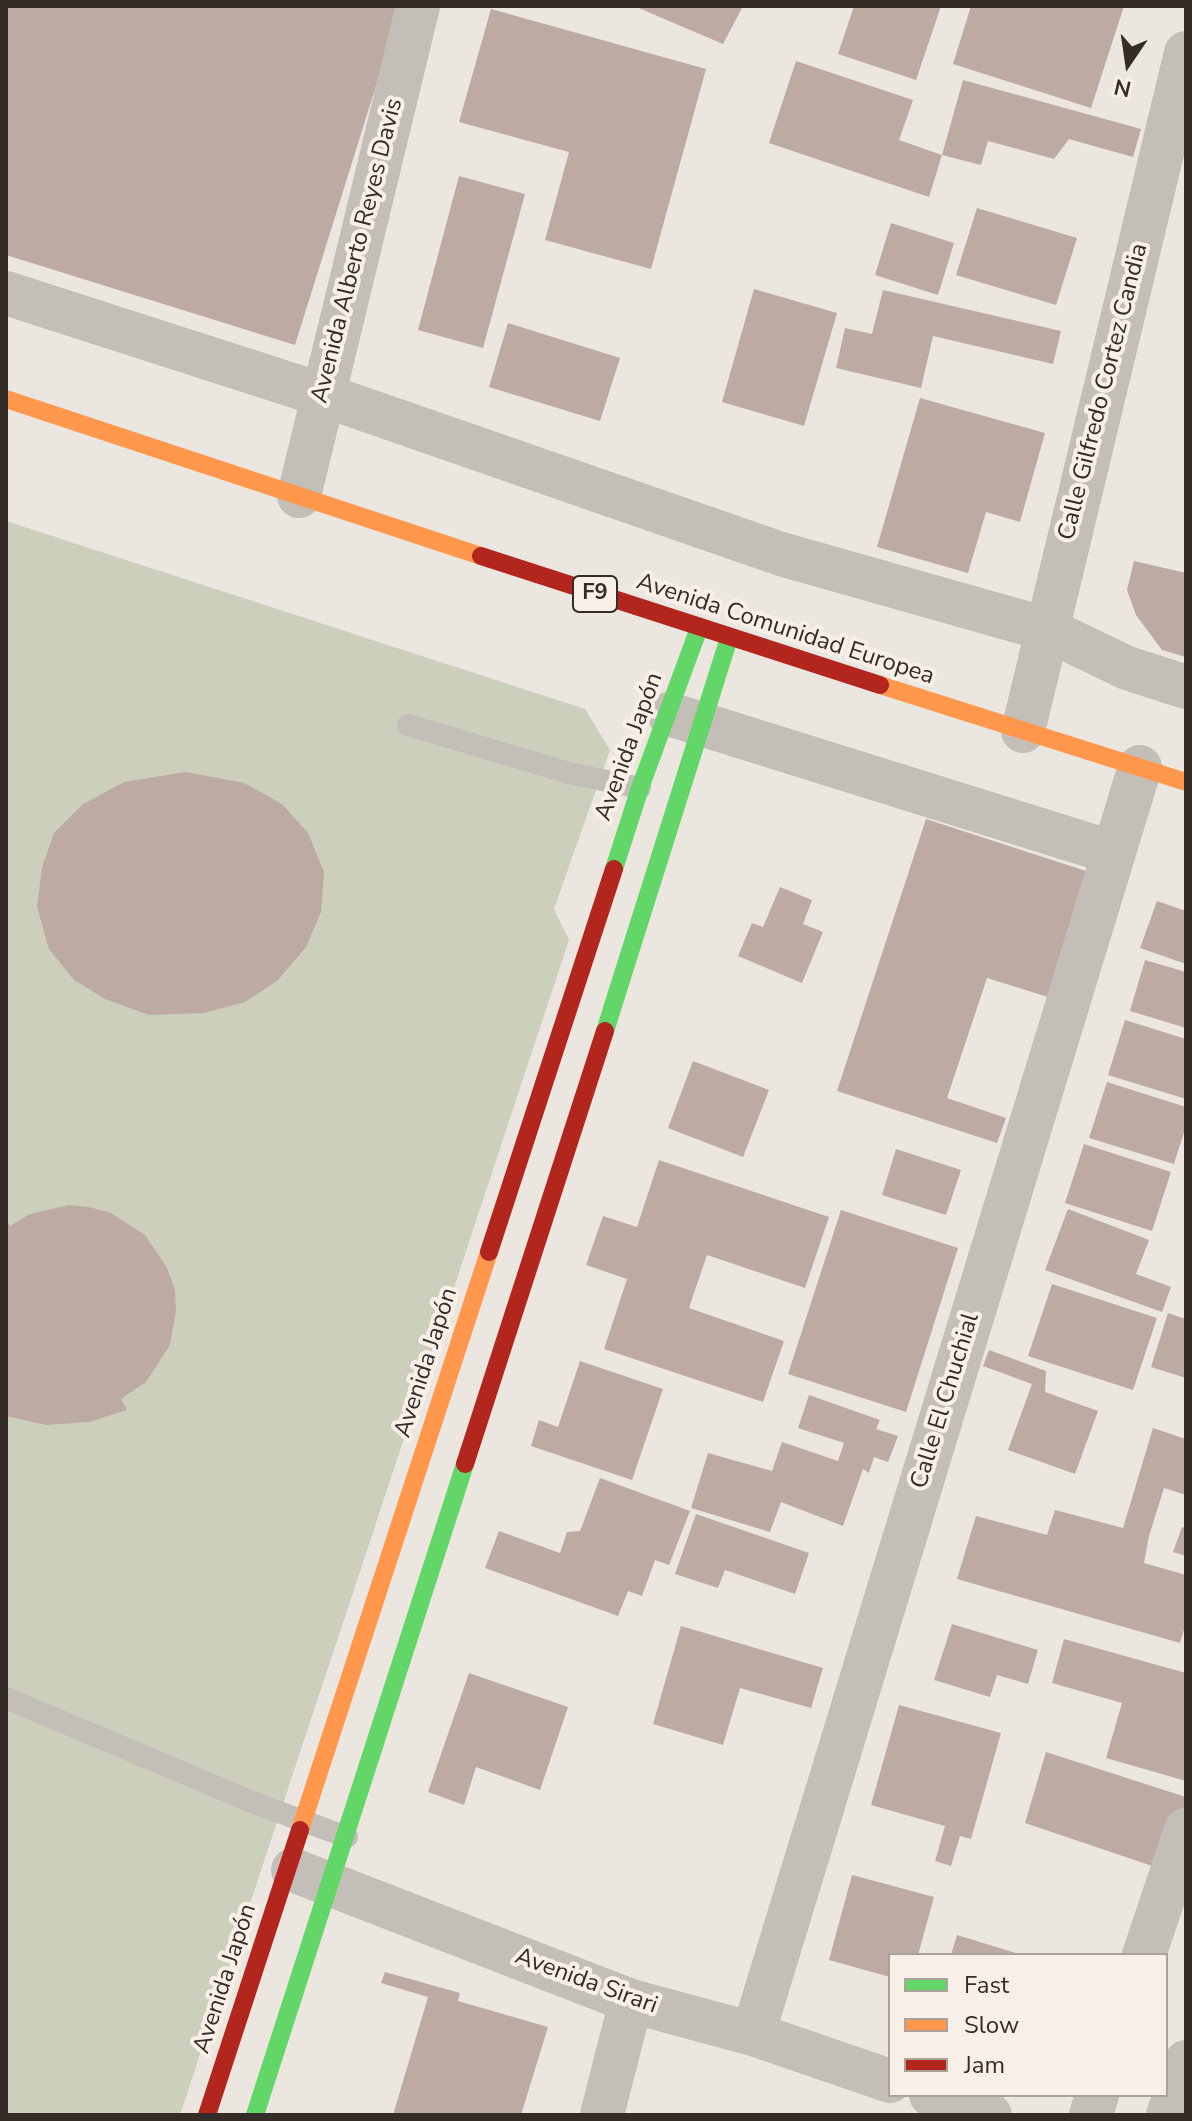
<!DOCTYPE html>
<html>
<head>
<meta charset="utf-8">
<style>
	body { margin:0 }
	#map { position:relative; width:1192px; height:2121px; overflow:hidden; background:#ebe6e0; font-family:"Nunito Sans",sans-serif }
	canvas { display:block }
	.frame { position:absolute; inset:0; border:8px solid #342c27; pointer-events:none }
	.legend { position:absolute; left:888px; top:1953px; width:280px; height:144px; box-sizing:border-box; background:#f8f0e7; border:2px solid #aaa29a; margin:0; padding:10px 14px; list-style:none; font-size:24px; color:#342c27 }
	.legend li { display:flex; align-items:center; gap:16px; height:40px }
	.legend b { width:40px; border:2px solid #aaa29a }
	.north { position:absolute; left:1088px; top:24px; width:80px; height:80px; -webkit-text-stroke:6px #f8f0e7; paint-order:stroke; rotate:193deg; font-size:22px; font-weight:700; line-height:32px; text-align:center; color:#342c27 }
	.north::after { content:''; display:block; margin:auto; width:28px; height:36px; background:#342c27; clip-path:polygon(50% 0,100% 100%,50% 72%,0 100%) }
</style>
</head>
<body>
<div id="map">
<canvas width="1192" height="2121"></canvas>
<div class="frame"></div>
<ul class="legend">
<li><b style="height:10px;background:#63d668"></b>Fast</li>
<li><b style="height:10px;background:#ff974d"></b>Slow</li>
<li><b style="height:10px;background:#b3261e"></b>Jam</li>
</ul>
<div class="north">N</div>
</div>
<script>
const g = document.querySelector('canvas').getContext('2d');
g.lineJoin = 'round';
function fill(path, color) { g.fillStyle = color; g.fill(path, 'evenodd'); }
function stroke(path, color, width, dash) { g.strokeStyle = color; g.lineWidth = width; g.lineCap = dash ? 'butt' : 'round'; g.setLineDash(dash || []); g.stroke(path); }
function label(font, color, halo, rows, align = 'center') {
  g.font = font + ' "Nunito Sans",sans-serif'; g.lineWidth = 8; g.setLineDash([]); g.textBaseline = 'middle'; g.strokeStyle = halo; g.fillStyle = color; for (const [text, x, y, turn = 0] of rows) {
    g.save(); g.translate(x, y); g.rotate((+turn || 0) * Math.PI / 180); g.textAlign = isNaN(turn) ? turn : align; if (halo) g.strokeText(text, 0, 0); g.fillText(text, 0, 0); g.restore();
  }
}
fill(new Path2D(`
	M6 521 585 709 610 750 554 909 569 940 180 2115H6Z`), '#cbcfbb');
fill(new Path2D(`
	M6 6H401L295 345 6 255Z
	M634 6H743L723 44Z
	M854 6H941L916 80 838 54Z
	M971 6H1124L1091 108 953 64Z
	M491 9 706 69 651 269 545 240 569 152 459 122Z
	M796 61 913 100 899 140 942 155 929 197 769 143Z
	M963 80 1141 129 1133 157 1069 139 1054 159 988 141 981 165 942 155Z
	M459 176 525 194 483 348 418 330Z
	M977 208 1077 238 1056 305 956 275Z
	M891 223 954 243 938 295 875 275Z
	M754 289 837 313 804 426 722 402Z
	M883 290 1061 331 1053 364 933 336 921 388 836 368 845 328 872 334Z
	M508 323 620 358 600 421 489 387Z
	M920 398 1045 433 1020 522 986 512 968 573 877 547Z
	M1134 561 1186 573V657L1162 650 1136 615 1127 590Z
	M186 772 244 783 282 804 308 833 324 872 321 912 306 947 277 981 245 1002 204 1013 149 1015 105 999 74 980 49 949 37 907 42 867 54 833 83 804 124 782Z
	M926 819 1089 872 1048 997 987 978 947 1098 1006 1118 997 1143 837 1091Z
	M780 887 812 900 803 924 823 932 802 983 738 956 752 923 763 927Z
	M1157 901 1186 911V964L1140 948Z
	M1145 960 1186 972V1028L1130 1011Z
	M1125 1020 1186 1039V1099L1108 1075Z
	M693 1061 769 1090 743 1157 668 1128Z
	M1107 1082 1186 1107V1126L1174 1164 1089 1138Z
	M1084 1144 1171 1172 1152 1231 1065 1203Z
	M896 1149 961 1170 946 1215 882 1195Z
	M659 1160 829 1217 805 1288 707 1255 689 1308 784 1341 763 1402 604 1349 627 1279 586 1265 603 1216 637 1227Z
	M69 1205 89 1207 111 1213 145 1235 167 1268 175 1290 176 1310 170 1345 146 1382 121 1399 127 1410 89 1422 46 1425 6 1416V1219L10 1226 30 1214Z
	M1068 1209 1149 1240 1136 1274 1171 1287 1162 1312 1045 1270Z
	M841 1210 958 1248 906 1412 788 1374Z
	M1052 1284 1157 1318 1133 1390 1028 1356Z
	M1168 1313 1186 1319V1378L1151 1367Z
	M989 1350 1046 1371 1045 1392 1098 1411 1075 1474 1008 1450 1032 1384 983 1366Z
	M580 1361 663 1389 632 1480 531 1446 539 1420 558 1427Z
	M809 1395 880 1420 876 1429 898 1436 888 1462 874 1457 869 1473 863 1469 843 1526 781 1502 770 1532 691 1508 708 1453 772 1471 782 1442 838 1461 844 1443 798 1428Z
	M1153 1428 1186 1439V1495L1164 1488 1149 1536 1144 1563 1186 1575V1623L1180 1643 957 1579 976 1516 1047 1535 1055 1510 1123 1528Z
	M600 1478 690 1511 669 1565 655 1560 642 1596 628 1591 618 1616 485 1568 499 1531 560 1553 567 1532 580 1531Z
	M696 1514 809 1553 795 1594 725 1570 718 1588 675 1574Z
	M1182 1527 1186 1528V1556L1173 1552Z
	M952 1624 1038 1650 1028 1684 997 1675 990 1697 934 1680Z
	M681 1626 823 1668 811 1708 740 1688 723 1745 653 1724Z
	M1064 1639 1186 1673V1781L1106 1758 1122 1703 1052 1683Z
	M469 1673 568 1707 540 1790 476 1767 464 1805 428 1792Z
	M899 1705 1001 1733 971 1839 960 1836 951 1866 935 1861 945 1826 871 1805Z
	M1046 1752 1186 1797V1804L1164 1870 1025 1823Z
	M852 1875 934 1897 918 1955H890V1977L829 1960Z
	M957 1935 1019 1954V1955H951Z
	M385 1972 460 1993 458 2001 548 2027 521 2115H393L428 1997 381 1983Z`), '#bdaba3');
stroke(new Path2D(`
	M408 725 569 773 640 788
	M6 1698 257 1804 347 1837`), '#c4beb9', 22);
stroke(new Path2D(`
	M6 293 323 395 781 554 1046 629 1127 668 1186 687
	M299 496 418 6
	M669 714 1114 853
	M1023 731 1186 53
	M293 1870 631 2001 753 2034 890 2081
	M1144 1955 1186 1830
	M753 2034 1140 767
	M931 2095 990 2115
	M602 2115 631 2001
	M1091 2115 1097 2095
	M1168 2115 1186 2062`), '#c4beb9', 44);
stroke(new Path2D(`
	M614 869 640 788 699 628
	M605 1031 729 638
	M255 2115 465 1464`), '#63d668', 18);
stroke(new Path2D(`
	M6 399 481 556
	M880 685 1186 782
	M300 1830 489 1252`), '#ff974d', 18);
stroke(new Path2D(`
	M481 556 880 685
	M489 1252 614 869
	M465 1464 605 1031
	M207 2115 300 1830`), '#b3261e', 18);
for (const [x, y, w] of [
	[595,594,44]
]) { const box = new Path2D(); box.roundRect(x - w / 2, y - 18, w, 36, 6); g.fillStyle = '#f8f0e7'; g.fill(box); stroke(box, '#342c27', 2); }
label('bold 22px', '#342c27', null, [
	["F9",595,594]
]);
label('24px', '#342c27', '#f8f0e7', [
	["Avenida Alberto Reyes Davis",358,251,-76],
	["Calle Gilfredo Cortez Candia",1104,392,-76],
	["Avenida Comunidad Europea",785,630,18],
	["Avenida Japón",630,747,-70],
	["Avenida Japón",427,1363,-72],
	["Calle El Chuchial",946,1401,-73],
	["Avenida Japón",226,1979,-72],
	["Avenida Sirari",586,1982,20]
]);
</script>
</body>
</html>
